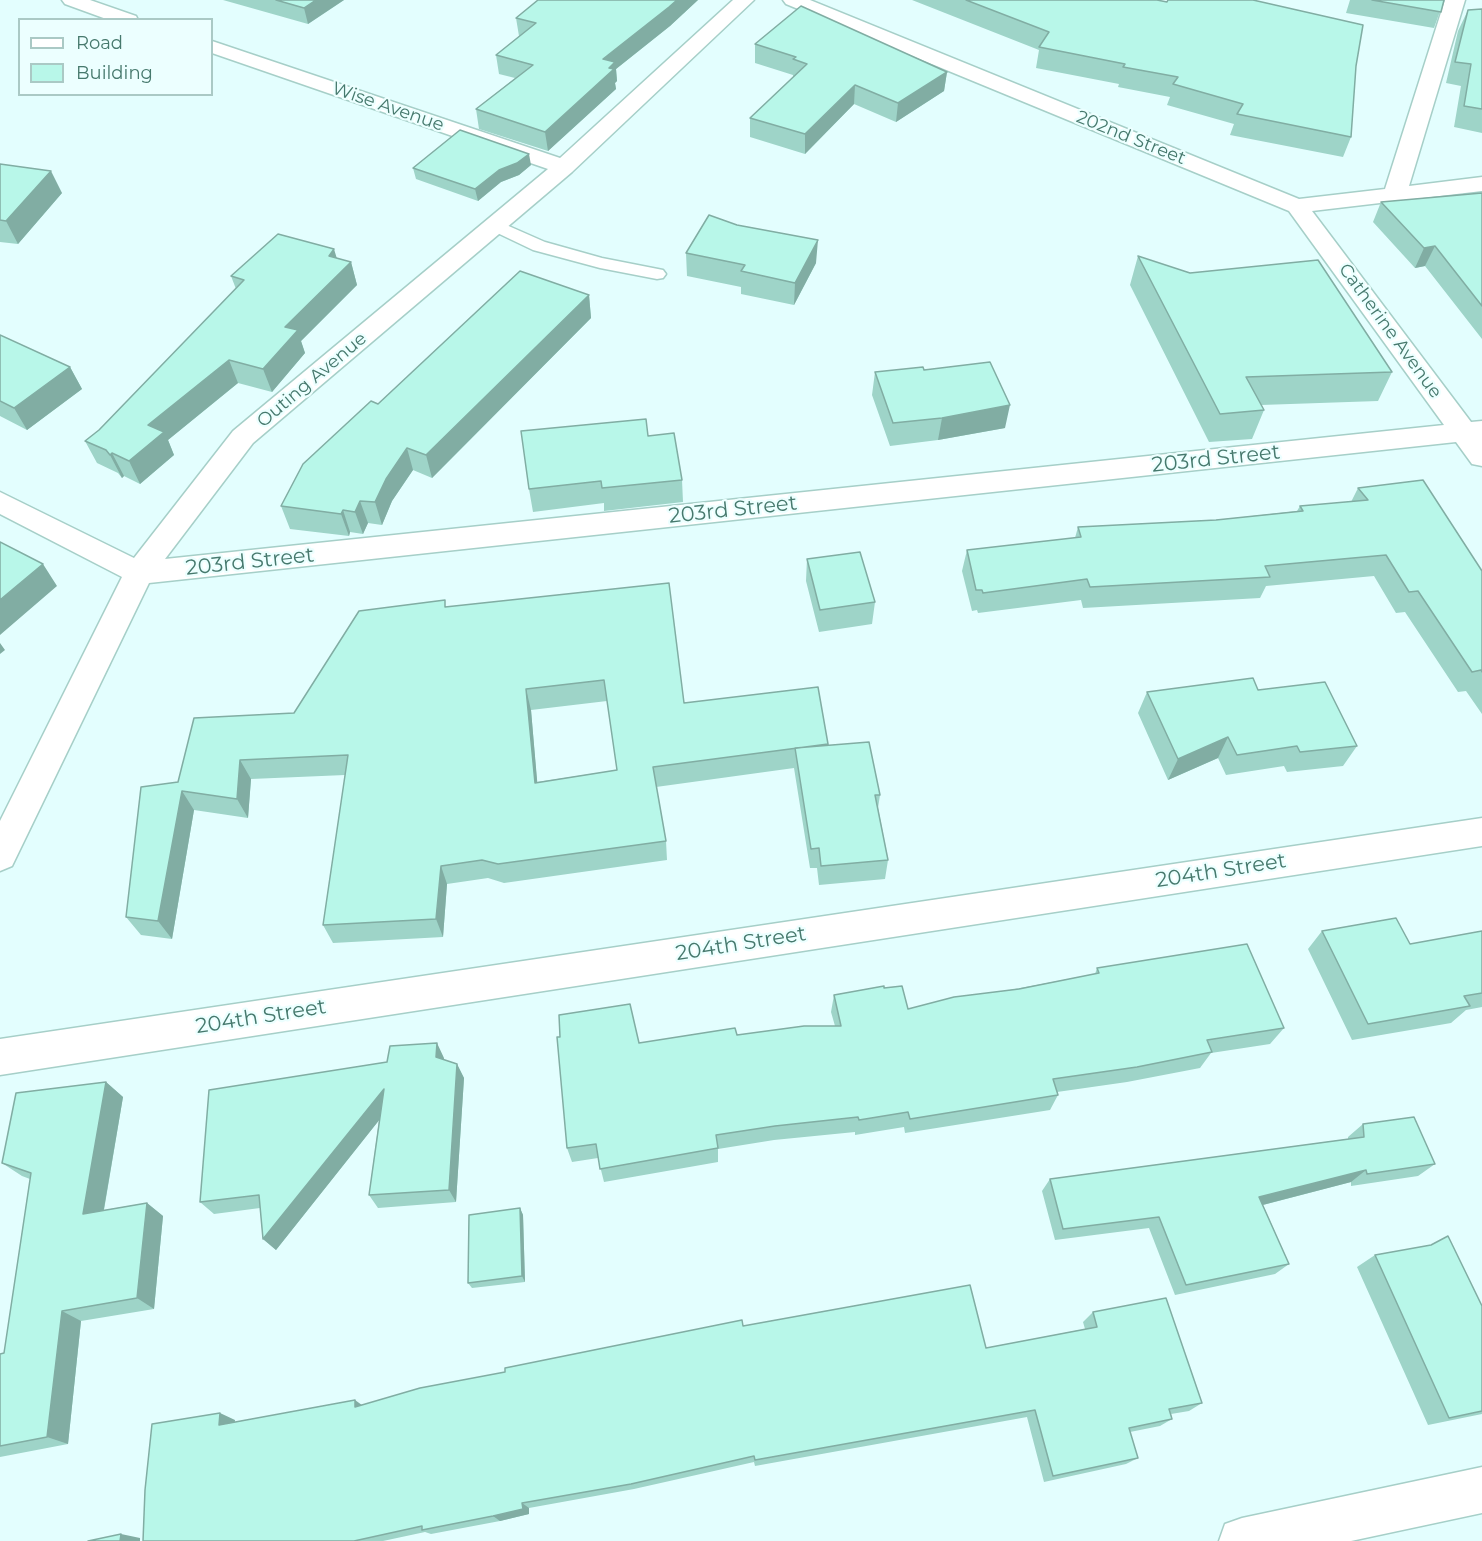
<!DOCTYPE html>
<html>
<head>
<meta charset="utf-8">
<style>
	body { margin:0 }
	#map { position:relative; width:1482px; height:1541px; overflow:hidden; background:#e3fefe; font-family:Montserrat,sans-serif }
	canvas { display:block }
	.legend { position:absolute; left:18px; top:18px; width:195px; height:78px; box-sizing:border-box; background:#ecffff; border:2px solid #aac9c5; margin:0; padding:8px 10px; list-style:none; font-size:18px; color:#46796d }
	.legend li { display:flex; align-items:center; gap:12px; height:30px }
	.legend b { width:30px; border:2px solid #aac9c5 }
</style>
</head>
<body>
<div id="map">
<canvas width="1482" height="1541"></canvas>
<ul class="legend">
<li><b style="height:8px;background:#fff"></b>Road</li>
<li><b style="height:16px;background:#b8f7e9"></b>Building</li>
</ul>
</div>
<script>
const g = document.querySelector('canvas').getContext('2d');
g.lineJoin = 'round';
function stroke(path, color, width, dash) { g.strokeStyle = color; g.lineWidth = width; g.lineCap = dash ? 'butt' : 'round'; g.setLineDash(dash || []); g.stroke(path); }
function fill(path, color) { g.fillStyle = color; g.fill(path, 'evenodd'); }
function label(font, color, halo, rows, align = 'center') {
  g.font = font + ' Montserrat,sans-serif'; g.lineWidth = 4.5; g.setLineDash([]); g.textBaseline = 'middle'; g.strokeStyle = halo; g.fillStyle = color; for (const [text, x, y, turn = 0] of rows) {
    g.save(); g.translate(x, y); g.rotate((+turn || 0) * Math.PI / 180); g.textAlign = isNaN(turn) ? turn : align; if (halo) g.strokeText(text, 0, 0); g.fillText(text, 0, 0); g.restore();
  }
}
const lane = new Path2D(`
	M495 220 545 242 602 258 663 270 666 274 663 278 657 279 600 268 533 250 489 229 487 225 489 221Z`);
const street = new Path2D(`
	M62 0H90L136 16 138 20H109L65 4Z
	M733 0H754L572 172 253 443 165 559 1444 425 1289 211 786 4 783 0H810L1299 199 1385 189 1445 0H1465L1409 186 1482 177V191L1312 211 1471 422 1482 421V466L1472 464 1456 442 149 583 12 866 0 871V821L122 577 0 514V492L134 558 233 431 548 169 212 53V41L560 158Z
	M1482 818V846L0 1075V1039Z
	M1482 1467V1513L1351 1541H1219L1225 1524 1242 1518Z`);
stroke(lane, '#a6cfc8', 3);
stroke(street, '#a6cfc8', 3);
fill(lane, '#fff');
fill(street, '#fff');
fill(new Path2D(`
	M223 0H344L308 24Z
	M538 0H698L670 26 616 69 617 81 615 83 616 89 548 151 479 129 476 109 515 78 499 74 496 55 519 36 516 18Z
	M912 0H1157L1356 66 1351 137 1343 157 1230 135 1234 124 1167 105 1170 97 1118 87 1119 84 1036 68 1039 50Z
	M1350 0H1444L1434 28 1346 13Z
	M1482 9V133L1454 127 1461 86 1446 83 1458 31 1468 10Z
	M755 44 947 72 944 91 896 122 854 104 805 154 750 137V118L793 77V75L755 63Z
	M0 164 62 193 18 244 0 242Z
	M531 165 519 175 501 182 478 201 416 179 413 168Z
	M1482 193V339L1425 266 1415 268 1373 222 1381 202Z
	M686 253 816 263 794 305 741 294V287L687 276Z
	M1138 256 1392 372 1378 401 1261 405 1264 410 1252 439 1209 442 1130 285Z
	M337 258 351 262 357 285 301 341 305 353 272 392 238 383 168 440 174 455 140 484 124 476 122 478 118 473 97 463 85 441 99 430 236 289 231 276Z
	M589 295 591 318 432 478 413 470 392 501 382 525 368 523 363 534 350 532 349 536 290 529 281 506 378 404Z
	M0 335 70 367 82 389 27 430 0 416Z
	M924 370 1005 428 938 440 890 446 872 395 875 372Z
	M648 436 682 480 683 502 604 511V503L533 512 529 489Z
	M1358 488 1482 571V714L1466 691 1458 692 1405 612 1396 613 1374 576 1266 586 1260 598 1083 608 1081 600 978 613 977 610 972 611 962 571 967 550 1075 538 1078 527 1216 520 1297 511 1300 506 1351 502Z
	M807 559 875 602 872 624 819 632 806 581Z
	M447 607 684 703 828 744V746L880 795 878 808 888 860 885 879 819 885 817 868H810L794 768 656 787 666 841 667 860 504 883 488 878 447 884 443 937 333 943 323 925 345 775 251 779 248 818 194 810 172 939 141 935 126 917 178 782 294 713ZM607 701 617 770 537 782 531 710Z
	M1258 690 1357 746 1343 766 1287 772 1284 766 1226 775 1218 758 1168 780 1138 713 1147 692Z
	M1322 931 1410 944 1482 931V1007L1466 1010 1451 1023 1352 1040 1308 949Z
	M1097 968 1284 1028 1270 1044 1211 1053 1200 1068 1127 1082 1057 1092 1058 1095 1050 1110 905 1133 904 1127 855 1135V1132L774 1140 718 1149V1162L604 1182 598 1158 572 1162 567 1148 639 1043 737 1035 835 1026 831 1012 834 995 884 988 908 1009 1095 974Z
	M444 1058V1060L457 1064 464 1078 456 1202 378 1208 369 1195 379 1120 276 1250 263 1239 260 1208 214 1214 200 1202Z
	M106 1082 123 1097 104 1210 147 1203 163 1216 154 1309 81 1321 68 1444 0 1457V1354L4 1353 30 1179 22 1176 2 1163Z
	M1363 1124 1435 1164 1418 1176 1351 1186V1182L1263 1205 1289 1264 1275 1274 1175 1295 1149 1228 1055 1240 1042 1191 1050 1179 1348 1139V1137Z
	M520 1208 523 1215 525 1282 472 1288 468 1283Z
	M1431 1245 1482 1306V1414L1428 1425 1357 1267 1375 1255Z
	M1093 1312 1202 1403 1189 1411 1171 1414 1172 1419 1160 1426 1130 1432 1138 1458 1126 1464 1044 1482 1027 1417 755 1466 754 1462 634 1489 529 1508V1514L500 1521 431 1534 425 1532 383 1541H143L235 1420 234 1422 362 1405 743 1326 986 1348 1085 1329 1083 1322Z`), '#9ed4c8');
fill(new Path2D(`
	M316 0H344L308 24 304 8Z
	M677 0H698L670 26 616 69 617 81 615 83 616 89 548 151 545 132 603 59Z
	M947 72 944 91 896 122 898 103Z
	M855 85 854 104 805 154V134Z
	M529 154 531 165 519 175 501 182 478 201 475 189 499 170Z
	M51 171 62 193 18 244 6 221Z
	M818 240 816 263 794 305 795 283Z
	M1435 246 1425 266 1415 268 1424 248Z
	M334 249 341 272 351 262 357 285 301 341 305 353 272 392 263 369 285 327 329 256Z
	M589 295 591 318 432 478 426 455Z
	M229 360 238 383 168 440 174 455 140 484 129 461 148 425Z
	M70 367 82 389 27 430 14 408Z
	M1010 405 1005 428 938 440 942 418Z
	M407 448 413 470 392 501 382 525 375 502 386 479Z
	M112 453 124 476 122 478 110 455Z
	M360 501 368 523 363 534 355 512Z
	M343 510 350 532 349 536 341 514Z
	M43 564 57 586 0 635V600Z
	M0 643 5 650 0 654Z
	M526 689 531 710 539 802 535 783Z
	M1228 737 1218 758 1168 780 1178 759Z
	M240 760 251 779 248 818 237 799Z
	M182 791 194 810 172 939 158 921Z
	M441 866 447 884 443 937 436 919Z
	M437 1043 444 1058 443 1072 436 1057Z
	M457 1064 464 1078 456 1202 449 1190Z
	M106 1082 123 1097 101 1226 83 1214Z
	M384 1089 392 1104 276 1250 263 1239Z
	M1366 1170 1351 1182 1247 1209 1259 1197Z
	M147 1203 163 1216 154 1309 137 1298Z
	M520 1208 523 1215 525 1282 522 1276Z
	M62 1311 81 1321 68 1444 47 1437Z
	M355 1400 366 1408 355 1407Z
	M220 1413 235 1420 234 1432 219 1425Z
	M522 1503 529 1508V1514L500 1521 493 1516Z
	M121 1534 140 1538V1541H120Z`), '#81ada3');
const building = new Path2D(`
	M276 0H316L304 8Z
	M538 0H677L669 7 603 59 615 62 609 68 614 69 545 132 476 109 533 65 496 55 536 23 516 18Z
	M966 0H1157L1167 2 1168 0H1253L1363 25 1356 66 1351 137 1237 114 1243 104 1173 84 1178 77 1123 67 1125 64 1039 47 1049 32Z
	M1372 0H1444L1441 12Z
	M801 6 947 72 898 103 855 85 805 134 750 118 807 64 793 59 796 57 755 44Z
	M1482 9V109L1464 106 1471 64 1455 62 1468 10Z
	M460 130 529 154 517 163 499 170 475 189 413 168Z
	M0 164 51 171 6 221 0 220Z
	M1482 193V306L1435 246 1424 248 1381 202Z
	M709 215 737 225 818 240 795 283 741 271 745 265 686 253Z
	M278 234 334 249 329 256 351 262 285 327 298 330 263 369 229 360 148 425 164 432 129 461 112 453 110 455 106 450 85 441 99 430 244 280 231 276Z
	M1138 256 1190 273 1318 260 1392 372 1246 377 1264 410 1220 414Z
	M520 271 589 295 426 455 407 448 386 479 375 502 360 501 355 512 343 510 341 514 281 506 303 464 371 401 378 404Z
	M0 335 70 367 14 408 0 401Z
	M990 362 1010 405 942 418 893 423 875 372 923 367 924 370Z
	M646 419 648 436 674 433 682 480 602 488 601 481 529 489 521 431Z
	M1423 480 1482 571V672L1481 670 1472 672 1418 591 1409 592 1386 555 1265 566 1270 577 1090 587 1087 579 983 593 982 590H976L967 550 1081 537 1078 527 1216 520 1303 511 1300 506 1368 500 1358 488Z
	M0 542 43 564 0 600Z
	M860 552 875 602 820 610 807 559Z
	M669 583 684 703 818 687 828 744 653 767 666 841 498 864 482 860 441 866 436 919 323 925 348 755 240 760 237 799 182 791 158 921 126 917 141 787 178 782 194 718 294 713 359 611 445 600V607ZM604 680 617 770 535 783 526 689Z
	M1253 678 1258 690 1325 682 1357 746 1300 752 1297 746 1237 755 1228 737 1178 759 1147 692Z
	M869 742 880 795H875L888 860 821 866 819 848 811 849 795 748Z
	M1396 918 1410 944 1482 931V993L1464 996 1470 1006 1368 1024 1322 931Z
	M1247 944 1284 1028 1207 1040 1212 1052 1137 1067 1053 1079 1058 1095 910 1119 908 1112 859 1120 858 1117 775 1126 716 1135 718 1148 600 1169 596 1144 567 1148 557 1037H560L559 1015 630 1004 639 1043 735 1028 737 1035 804 1026H841L834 995 884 986V988L902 986 908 1009 954 997 1019 989 1099 973 1097 968Z
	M437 1043 436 1057 457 1064 449 1190 369 1195 384 1089 263 1239 259 1195 200 1202 209 1090 387 1062 390 1046Z
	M106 1082 83 1214 147 1203 137 1298 62 1311 47 1437 0 1446V1354L4 1353 31 1173 2 1163 16 1093Z
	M1414 1117 1435 1164 1367 1174 1366 1170 1259 1197 1289 1264 1186 1285 1159 1217 1063 1229 1050 1179 1364 1137 1363 1124Z
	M520 1208 522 1276 468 1283 469 1215Z
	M1448 1236 1482 1306V1411L1449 1418 1375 1255 1431 1245Z
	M970 1285 986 1348 1097 1327 1093 1312 1166 1298 1202 1403 1169 1409 1172 1419 1129 1428 1138 1458 1053 1476 1035 1410 755 1460 754 1456 631 1484 522 1503 523 1509 493 1516 422 1530V1526L354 1541H143L145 1490 152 1424 220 1413 219 1425 355 1400V1407L420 1388 505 1372V1368L742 1320 743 1326Z
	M121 1534 120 1541H88Z`);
fill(building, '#b8f7e9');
stroke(building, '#81ada3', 1.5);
label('18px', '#46796d', '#ecffff', [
	["Wise Avenue",388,107,19],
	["202nd Street",1131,138,22],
	["Catherine Avenue",1390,331,54],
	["Outing Avenue",312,380,-40]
]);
label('21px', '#46796d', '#ecffff', [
	["203rd Street",1216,459,-6],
	["203rd Street",733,510,-6],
	["203rd Street",250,562,-6],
	["204th Street",1221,871,-9],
	["204th Street",741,944,-9],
	["204th Street",261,1017,-9]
]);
</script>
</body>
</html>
